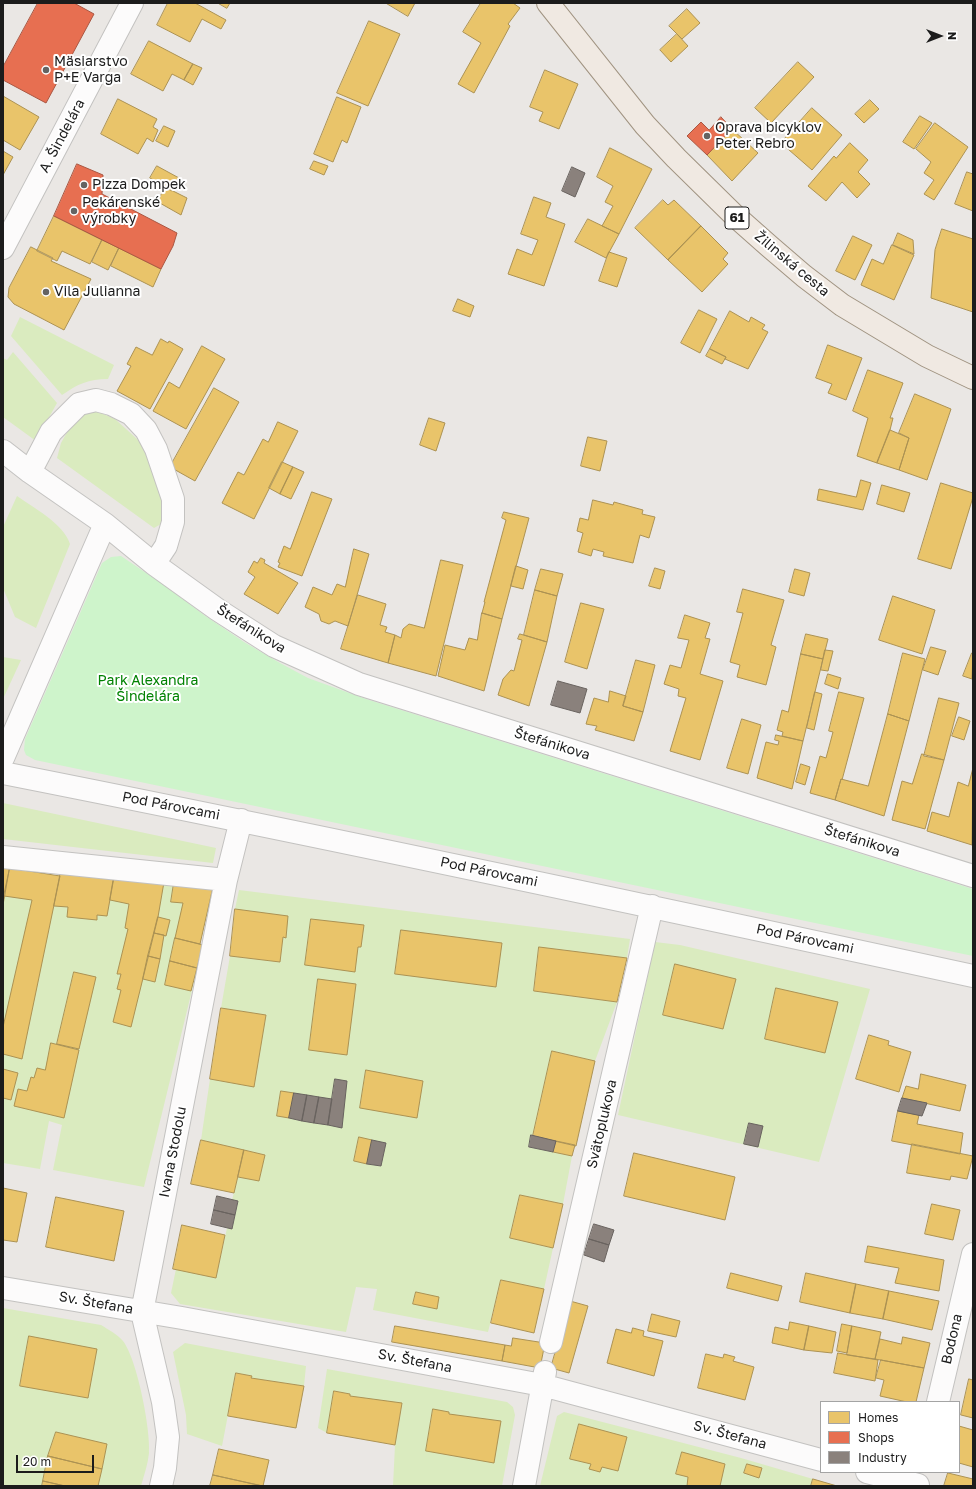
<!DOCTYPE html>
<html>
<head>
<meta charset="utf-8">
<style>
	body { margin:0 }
	#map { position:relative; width:976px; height:1489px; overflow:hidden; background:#eae7e4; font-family:"Golos Text",sans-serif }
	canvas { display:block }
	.frame { position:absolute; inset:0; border:4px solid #1c1c1c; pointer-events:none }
	.legend { position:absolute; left:820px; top:1401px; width:140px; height:72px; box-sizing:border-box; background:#fff; border:1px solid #a4a4a4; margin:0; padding:5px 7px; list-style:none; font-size:12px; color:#1c1c1c }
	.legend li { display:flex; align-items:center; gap:8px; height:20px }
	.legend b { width:20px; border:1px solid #a4a4a4 }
	.north { position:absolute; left:920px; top:16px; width:40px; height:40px; -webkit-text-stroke:3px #fff; paint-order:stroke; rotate:90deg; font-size:11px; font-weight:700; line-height:16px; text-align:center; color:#1c1c1c }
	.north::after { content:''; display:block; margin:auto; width:14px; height:18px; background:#1c1c1c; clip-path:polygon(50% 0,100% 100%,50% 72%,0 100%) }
	.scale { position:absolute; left:16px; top:1455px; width:78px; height:18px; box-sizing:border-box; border:2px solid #1c1c1c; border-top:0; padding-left:5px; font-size:12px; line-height:14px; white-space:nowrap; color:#1c1c1c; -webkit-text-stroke:3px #fff; paint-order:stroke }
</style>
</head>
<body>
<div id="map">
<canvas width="976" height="1489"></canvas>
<div class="frame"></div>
<ul class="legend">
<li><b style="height:11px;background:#e9c46a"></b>Homes</li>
<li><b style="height:11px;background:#e76f51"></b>Shops</li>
<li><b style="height:11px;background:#8a817c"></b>Industry</li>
</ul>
<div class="north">N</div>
<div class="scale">20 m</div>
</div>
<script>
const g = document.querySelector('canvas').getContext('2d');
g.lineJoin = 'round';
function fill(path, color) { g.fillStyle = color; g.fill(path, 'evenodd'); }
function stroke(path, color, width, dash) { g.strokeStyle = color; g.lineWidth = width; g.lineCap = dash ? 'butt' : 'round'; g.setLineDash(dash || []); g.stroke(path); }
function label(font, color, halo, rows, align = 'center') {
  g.font = font + ' "Golos Text",sans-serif'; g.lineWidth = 4; g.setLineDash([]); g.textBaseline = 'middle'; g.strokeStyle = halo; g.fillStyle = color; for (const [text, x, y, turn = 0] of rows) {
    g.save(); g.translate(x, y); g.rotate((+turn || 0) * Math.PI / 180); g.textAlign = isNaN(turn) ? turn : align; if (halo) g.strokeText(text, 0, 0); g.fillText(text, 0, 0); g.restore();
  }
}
fill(new Path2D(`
	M20 317 114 365 108 379C88 379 78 384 62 395L11 336Z
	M13 352 57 403 36 441 3 417V358L7 360Z
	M94 410 115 419 147 448 167 507 161 524 154 528 57 458 61 443 75 418Z
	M17 496C34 508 64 524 70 544L36 628 15 617 3 588V527Z
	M3 657 21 660 3 699Z
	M3 803 216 848 213 863 3 839Z
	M3 865 10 868 60 876 61 871 213 887 200 944 203 945 144 1187 53 1170 62 1125 49 1121 40 1169 3 1163Z
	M239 890 630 939 627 958 539 948 534 991 617 1002 595 1061 553 1051 533 1136H531L529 1147 572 1156 563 1204 520 1195 510 1238 553 1248 544 1289 501 1280 488 1332 373 1310 377 1289 356 1287 346 1332 180 1304 171 1293 176 1269 216 1278 227 1228 232 1229 238 1202 232 1200 238 1177 259 1181 265 1155 201 1140 210 1079 254 1086 266 1015 221 1008 230 956 280 962 283 937H286L235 909Z
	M655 942 680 945 870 989 819 1162 618 1115Z
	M3 1308 101 1325C109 1330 117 1334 123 1341 137 1359 151 1430 149 1453 148 1464 144 1475 141 1486H3Z
	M185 1343 306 1366 304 1386 251 1378 252 1376 236 1373 222 1446 187 1434 186 1415 173 1352Z
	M327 1369 507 1402 513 1407 515 1415 502 1486H393L395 1445 402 1404 350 1396V1394L335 1391 327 1433 318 1428Z
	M564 1412 741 1458 837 1486H540L557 1416Z`), '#daebbf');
fill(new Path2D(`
	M121 556 164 585 204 615 244 642 280 663 308 678 366 699 973 889V956L35 760 26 755 24 750 25 739 102 563 111 557Z`), '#cef4cb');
const homes = new Path2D(`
	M168 3H195L226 20 221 29 202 19 190 42 157 25Z
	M218 3H230L227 8Z
	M386 3H415L408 16Z
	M481 3H513L520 8 508 24 510 26 474 93 458 84 481 43 463 32Z
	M687 9 700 23 682 39 669 26Z
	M369 21 400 34 368 106 337 93Z
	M677 34 688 46 671 62 660 50Z
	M149 41 193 64 184 80 172 74 163 91 131 74Z
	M798 62 814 77 771 123 755 108Z
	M193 64 202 68 193 85 184 80Z
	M545 70 578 84 559 129 539 121 543 112 530 107Z
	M3 96 39 117 20 150 3 140Z
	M337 97 361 107 347 143 342 140 333 162 314 154Z
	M118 99 157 119 153 127 158 130 153 142 147 138 138 154 101 134Z
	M870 100 879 109 864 123 855 114Z
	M812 108 842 135 812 170 781 143Z
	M920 116 932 123 914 149 903 142Z
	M935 123 968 147 934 200 924 194 934 180 924 173 931 162 916 149Z
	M164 126 175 131 168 147 156 141Z
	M732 129 758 153 732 181 707 155Z
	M850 143 868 160 858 172 870 184 857 198 842 182 826 201 808 186 834 156 836 158Z
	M610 148 652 169 619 234 602 226 613 206 605 202 613 186 597 177Z
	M3 151 13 157 3 175Z
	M314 161 328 166 324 175 310 169Z
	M157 166 179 178 172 191 150 178Z
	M967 172 973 174V211L955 204Z
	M165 187 187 198 181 215 158 202Z
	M534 197 551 203 546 217 565 224 544 286 508 274 517 249 532 255 538 240 521 234Z
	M663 200 668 205 674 200 701 226 668 260 635 228Z
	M54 216 102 240 90 264 62 251 57 261 37 251Z
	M588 219 619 234 606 258 575 242Z
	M701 226 728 253 723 259 728 264 702 292 668 260Z
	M942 229 973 239V312L931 298 935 250Z
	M898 233 913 240 914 254 893 245Z
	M853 236 872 245 855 280 836 271Z
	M102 240 119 248 108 270 92 262Z
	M892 245 914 255 894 300 861 285 872 259 883 264Z
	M31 247 53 258 51 261 91 279 64 330 14 304 8 297 9 288Z
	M119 248 161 269 153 287 111 266Z
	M609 252 627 258 617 287 599 281Z
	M458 299 474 306 470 317 453 311Z
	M699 310 717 319 700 353 681 343Z
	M730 311 749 322 751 317 765 325 762 329 768 332 748 369 725 359 726 357 710 349Z
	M161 339 168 343 169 341 183 349 150 409 117 391 131 366 127 364 136 347 152 355Z
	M828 345 862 358 846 400 828 393 832 384 816 378Z
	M202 346 225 359 186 429 153 411 169 382 179 388Z
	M710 349 726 357 722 364 706 356Z
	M868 370 903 383 890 418H893L890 430 877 463 857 456 868 418 853 411Z
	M214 388 239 402 195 481 170 467Z
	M915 394 951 409 927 480 899 470 909 438 899 433Z
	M429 418 445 423 436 451 420 445Z
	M278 422 298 431 254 519 222 503 238 472 244 475 263 439 268 442Z
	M890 430 909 438 899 470 877 463Z
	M588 437 607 441 600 471 581 466Z
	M282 462 293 467 280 494 269 488Z
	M293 467 304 472 291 499 280 494Z
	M861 480 871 483 863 510 817 500 819 489 856 497Z
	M941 483 973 493V497L951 569 918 559Z
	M882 485 910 493 904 512 877 504Z
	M312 492 332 499 302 576 278 567 280 563 278 562 284 546 290 549Z
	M593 500 613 505 614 502 643 510 642 514 655 517 649 538 640 535 633 563 603 556 604 552 593 549 591 556 578 552 583 533 577 531 580 518 588 520Z
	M504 512 529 518 502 619 482 613 485 602H484L506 520 502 518Z
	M354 549 369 554 348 626 335 621 329 624 321 621 319 614 305 607 313 587 332 595 337 584 345 587Z
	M261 558 265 560 264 563 298 583 278 614 244 594 255 577 248 572 254 561 257 563Z
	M441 560 463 565 436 676 388 663 395 635 401 638 403 629 409 624 424 628Z
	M516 566 528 570 523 589 511 586Z
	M655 568 665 571 660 589 649 586Z
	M541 569 563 574 557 596 535 590Z
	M795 569 810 573 804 596 789 592Z
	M743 589 784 600 771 645 776 647 766 685 737 677 740 665 730 662 743 613 737 612Z
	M535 590 557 596 547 642 524 635Z
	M358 595 386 604 380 625 387 627 385 632 395 635 388 663 341 649Z
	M893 596 935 610 922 654 879 640Z
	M581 603 604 609 587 669 565 662Z
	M482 613 502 619 484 691 438 676 445 645 465 650 469 638 477 640Z
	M685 615 710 623 705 638 710 639 700 674 723 681 700 760 670 751 686 698 678 696 679 689 664 684 670 665 681 668 689 640 678 638Z
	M520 634 547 642 529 706 498 695 503 679 511 670 514 671 522 640 518 639Z
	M806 634 828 639 823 659 801 654Z
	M931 647 946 651 938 675 923 670Z
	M825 650 833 651 828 671 821 670Z
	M903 653 925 659 909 721 888 714Z
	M972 653H973L972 679 963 676Z
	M801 654 823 659 803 741 782 736 783 732 777 730 782 710 788 712Z
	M636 660 655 665 643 712 623 706Z
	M828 674 841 678 838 689 825 684Z
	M610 691 626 696 623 706 643 712 634 741 595 730 597 726 586 724 594 698 608 702Z
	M815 692 822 694 814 730 807 728Z
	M839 692 864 698 842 780 841 779 835 800 810 793 820 756 826 758 833 732 829 731Z
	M939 698 959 703 944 760 924 756Z
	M888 714 909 721 884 816 835 800 841 779 868 786Z
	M959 717 970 721 964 740 952 736Z
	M742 719 761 725 748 774 727 768Z
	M776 735 803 741 792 789 757 778 766 742 778 745 779 741 775 740Z
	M922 754 944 760 925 829 892 820 902 781 912 784Z
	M801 764 810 767 805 785 796 782Z
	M973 768 972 845 927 831 932 812 949 817 958 782 968 786Z
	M3 865H10L3 905Z
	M10 868 60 876 22 1059 3 1054V1027L32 900 4 896Z
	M61 871 114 877 107 916 97 915V920L67 917 68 907 54 906Z
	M114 877 164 882 158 917 131 1027 113 1022 121 990 117 989 121 974H117L128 929 125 928 129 904 110 900Z
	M174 883 213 887 200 944 175 938 183 903 171 902Z
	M235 909 288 916 286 938 283 937 280 962 230 956Z
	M158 917 170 920 166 936 154 933Z
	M311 919 364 925 361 947H358L355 972 305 965Z
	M401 930 502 943 496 987 395 974Z
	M154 933 164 935 160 959 148 956Z
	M175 938 203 945 197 968 170 961Z
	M539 947 627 958 617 1002 534 991Z
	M148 956 160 959 155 982 143 979Z
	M170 961 197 968 191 991 165 985Z
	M675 964 736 979 723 1029 663 1015Z
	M74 972 96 977 79 1049 57 1044Z
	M318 979 356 984 347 1055 309 1050Z
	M776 988 838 1002 825 1053 765 1039Z
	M221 1008 266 1015 254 1087 210 1079Z
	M869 1035 889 1041 888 1045 911 1052 899 1092 856 1079Z
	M51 1043 79 1050 64 1118 14 1106 18 1089 27 1091 31 1077 34 1078 37 1068 45 1070Z
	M552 1051 595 1061 576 1146 533 1136Z
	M3 1069 18 1073 11 1100 3 1098Z
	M366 1070 423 1081 417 1118 360 1108Z
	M921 1074 966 1085 960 1111 902 1098 906 1086 918 1089Z
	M281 1091 294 1093 289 1118 277 1116Z
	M898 1111 919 1115 917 1124 963 1133 960 1154 892 1141Z
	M359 1137 372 1140 367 1164 354 1161Z
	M201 1140 244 1150 234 1193 191 1184Z
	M556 1141 575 1145 572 1156 553 1152Z
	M912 1144 973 1156 967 1179 951 1176 950 1180 907 1173Z
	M244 1150 265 1155 259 1181 238 1177Z
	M634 1153 735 1177 725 1220 624 1196Z
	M3 1188 27 1193 17 1242 3 1240Z
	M520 1195 563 1204 553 1248 510 1238Z
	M56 1197 124 1211 114 1261 46 1247Z
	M932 1204 960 1210 953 1240 925 1234Z
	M182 1225 225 1235 216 1278 173 1269Z
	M868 1246 944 1260 939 1291 895 1283 899 1268 865 1262Z
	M731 1273 782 1286 778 1301 727 1288Z
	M806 1273 856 1284 850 1313 800 1302Z
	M501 1280 544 1289 534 1333 491 1323Z
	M856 1284 889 1291 883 1319 850 1313Z
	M889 1291 939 1301 932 1330 883 1319Z
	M416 1292 439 1297 437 1309 413 1304Z
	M570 1301 588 1306 569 1373 551 1368Z
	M652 1314 680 1321 676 1337 648 1331Z
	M790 1322 809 1326 804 1350 772 1343 775 1327 788 1330Z
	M842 1324 852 1326 847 1353 837 1351Z
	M395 1326 505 1345 502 1361 392 1342Z
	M809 1326 836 1332 832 1353 804 1350Z
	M852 1326 881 1332 875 1359 847 1355Z
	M633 1328 644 1331 643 1336 663 1341 654 1376 607 1363 616 1329 631 1333Z
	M29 1336 97 1349 88 1398 20 1386Z
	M903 1337 930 1343 924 1368 875 1359 880 1339 901 1344Z
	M513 1338 545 1343 540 1368 502 1361 505 1345 511 1346Z
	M838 1353 878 1360 875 1381 834 1373Z
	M706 1354 723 1358 724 1354 735 1357 733 1361 754 1367 745 1400 698 1388Z
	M881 1360 924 1368 916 1402H907L880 1396 884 1380 876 1378Z
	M236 1373 252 1376 251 1378 304 1386 296 1428 228 1416Z
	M969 1379 973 1380V1418L961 1415Z
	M334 1391 350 1394V1396L402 1403 395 1445 327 1433Z
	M433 1409 449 1412V1414L501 1421 494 1463 426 1451Z
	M579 1424 627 1437 618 1471 602 1467 600 1472 589 1469 591 1464 570 1459Z
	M959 1426 973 1430V1467L959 1463Z
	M56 1432 107 1444 102 1469 48 1456Z
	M219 1449 269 1460 263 1486 213 1475Z
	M682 1452 725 1464 720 1486H687L688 1477 676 1474Z
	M48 1456 102 1469 98 1486H65L43 1481Z
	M747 1464 762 1468 759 1478 744 1473Z
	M948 1473 973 1479V1486H944Z
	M213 1475 262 1486H210Z
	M813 1479 837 1486H811Z
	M43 1481 65 1486H42Z`);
fill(homes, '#e9c46a');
stroke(homes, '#ac9253', 1);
const shops = new Path2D(`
	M38 3H74L94 14 46 103 3 80V67Z
	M721 117 732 129 707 155 687 136 701 122 709 130Z
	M77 164 103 175 102 194 177 233 173 246 161 269 54 216Z`);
fill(shops, '#e76f51');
stroke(shops, '#aa5641', 1);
const industry = new Path2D(`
	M572 167 585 173 575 197 562 191Z
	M558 681 587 689 580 713 551 705Z
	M335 1079 347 1081 342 1128 328 1125Z
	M294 1093 307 1095 302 1121 289 1118Z
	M307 1095 319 1097 314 1123 302 1121Z
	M319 1097 332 1099 328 1125 314 1123Z
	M902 1098 927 1103 922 1116 898 1111Z
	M749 1123 763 1126 758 1147 744 1144Z
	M531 1135 556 1141 553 1152 529 1147Z
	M372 1140 386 1143 381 1166 367 1164Z
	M217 1196 238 1201 235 1215 214 1210Z
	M214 1210 235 1215 232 1229 211 1224Z
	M594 1224 614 1230 609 1245 589 1239Z
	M589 1239 609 1245 604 1262 584 1255Z`);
fill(industry, '#8a817c');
stroke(industry, '#69635f', 1);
const minor = new Path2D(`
	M3 248 132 3
	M3 451 30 472 105 524 154 564 218 610 274 646 359 684 973 876
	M30 472 51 432 79 404 96 400 111 404 131 414 146 430 156 449 173 499V522L166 546 154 564
	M3 758 105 524
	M3 773C327 837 650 906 973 976
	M3 857 226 880
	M3 1288 182 1318 542 1385 821 1460
	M551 1342 652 906
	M938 1402 973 1254
	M867 1472 918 1485
	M161 1486 165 1468 168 1437 163 1402 142 1312 226 880 241 820
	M524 1486 545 1372`);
const primary = new Path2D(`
	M548 3 645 125 676 158 734 215 769 246 804 276 842 305 927 356 973 378`);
stroke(minor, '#c3c2c0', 24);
stroke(primary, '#a09381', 24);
stroke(minor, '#fcfbfb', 22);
stroke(primary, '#f0e9e2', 22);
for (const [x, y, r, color] of [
	[46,70,4,"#646362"],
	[707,136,4,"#646362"],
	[84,185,4,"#646362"],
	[74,211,4,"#646362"],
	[46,292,4,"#646362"]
]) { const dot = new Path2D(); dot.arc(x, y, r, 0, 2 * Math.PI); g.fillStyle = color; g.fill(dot); stroke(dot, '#fff', 1.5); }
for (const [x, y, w] of [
	[737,218,24]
]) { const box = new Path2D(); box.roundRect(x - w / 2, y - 11, w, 22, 3); g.fillStyle = '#fff'; g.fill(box); stroke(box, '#1c1c1c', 1); }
label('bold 13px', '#1c1c1c', null, [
	["61",737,218]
]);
label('14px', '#1c1c1c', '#fff', [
	["Mäsiarstvo",54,62],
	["P+E Varga",54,78],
	["Oprava bicyklov",715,128],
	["Peter Rebro",715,144],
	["Pizza Dompek",92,185],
	["Pekárenské",82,203],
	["výrobky",82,219],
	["Vila Julianna",54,292]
], 'left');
label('14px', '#1c1c1c', '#fff', [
	["A. Šindelára",62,136,-62],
	["Žilinská cesta",792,264,40],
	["Štefánikova",251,629,32],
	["Štefánikova",552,744,17],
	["Pod Párovcami",171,806,11],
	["Štefánikova",862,841,17],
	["Pod Párovcami",489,872,12],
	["Pod Párovcami",805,939,12],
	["Svätoplukova",602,1124,-77],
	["Ivana Stodolu",173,1152,-79],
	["Sv. Štefana",96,1303,10],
	["Bodona",952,1339,-77],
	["Sv. Štefana",415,1361,11],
	["Sv. Štefana",730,1435,15]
]);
label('14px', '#018202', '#fff', [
	["Park Alexandra",148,681],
	["Šindelára",148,697]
]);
</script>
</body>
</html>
